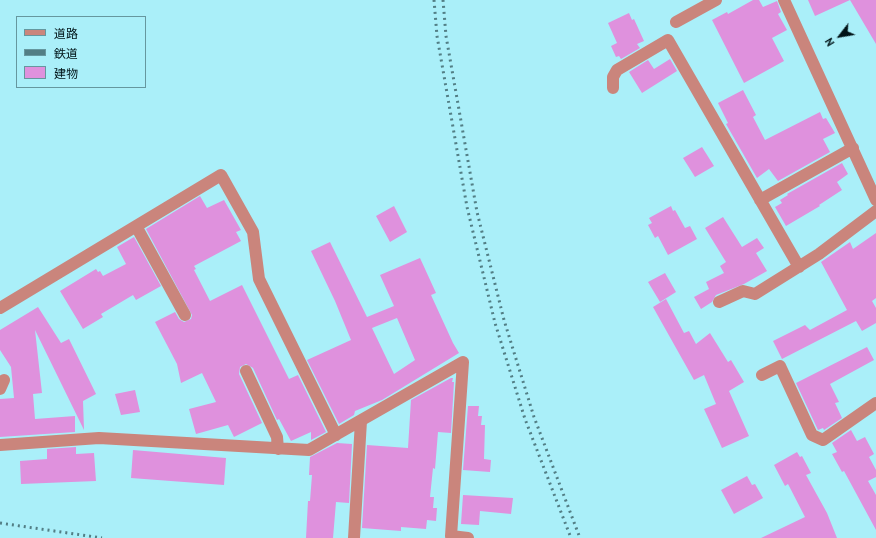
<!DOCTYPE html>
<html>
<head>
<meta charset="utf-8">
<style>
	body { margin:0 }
	#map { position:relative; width:876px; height:538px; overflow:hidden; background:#aaeff9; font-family:"PT Sans","Noto Sans JP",sans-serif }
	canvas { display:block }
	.legend { position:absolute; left:16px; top:16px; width:130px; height:72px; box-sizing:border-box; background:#aaeff9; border:1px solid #66979f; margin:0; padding:5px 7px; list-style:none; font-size:12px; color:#001317 }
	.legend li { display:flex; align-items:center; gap:8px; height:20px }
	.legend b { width:20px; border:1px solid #66979f }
	.north { position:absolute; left:820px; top:16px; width:40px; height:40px; -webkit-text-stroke:3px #aaeff9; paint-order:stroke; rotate:239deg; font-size:11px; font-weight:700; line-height:16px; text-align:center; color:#001317 }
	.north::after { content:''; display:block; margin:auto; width:14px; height:18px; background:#001317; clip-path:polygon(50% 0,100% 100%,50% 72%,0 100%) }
</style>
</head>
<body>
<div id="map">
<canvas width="876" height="538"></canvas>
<ul class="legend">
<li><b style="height:5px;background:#ca857c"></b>道路</li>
<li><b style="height:5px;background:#527e85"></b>鉄道</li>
<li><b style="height:11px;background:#df91dd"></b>建物</li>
</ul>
<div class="north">N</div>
</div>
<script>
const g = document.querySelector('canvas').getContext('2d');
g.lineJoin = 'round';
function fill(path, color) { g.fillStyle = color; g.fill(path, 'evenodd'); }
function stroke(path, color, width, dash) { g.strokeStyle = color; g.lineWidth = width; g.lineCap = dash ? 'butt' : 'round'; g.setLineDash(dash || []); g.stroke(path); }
fill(new Path2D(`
	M753 0H759L763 7 777 1 781 12 778 14 787 30 772 38 784 61 744 83 712 20 727 12 728 14Z
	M808 0H876V44L850 0 815 16Z
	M629 13 632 20 634 19 644 41 637 44 640 48 621 59 619 56 616 57 611 46 617 43 608 23Z
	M670 59 677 71 642 93 629 72 648 60 654 69Z
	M743 90 756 115 753 117 765 140 820 112 823 119 826 118 835 133 823 139 830 152 778 181 769 169 757 178 726 124 728 123 718 103Z
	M702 147 714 166 695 177 683 158Z
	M842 163 848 174 837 182 842 190 819 205 820 206 786 226 775 207 782 203 780 200 788 195 787 194Z
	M200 196 207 208 224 200 241 230 236 232 241 241 194 266 196 269 194 270 210 301 242 285 289 379 298 375 326 432 311 440V432L291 441 279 419 277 420 253 368 246 364 240 367 239 374 262 423 234 437 228 425 196 434 189 409 216 402 202 373 181 383 177 364 155 322 175 312 179 319 184 322 191 319 192 315 146 229Z
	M394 206 407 232 390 242 376 216Z
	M671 206 673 211 675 210 685 228 690 226 697 239 668 255 658 236 655 238 648 225 652 223 649 218Z
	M723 217 742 247 757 238 764 248 756 253 767 271 744 284 716 295 712 302 701 309 694 297 709 289 706 282 724 273 720 266 726 262 705 228Z
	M876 233V298L872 301 876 308V323L862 331 856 321 782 359 773 341 805 325 810 330 847 310 821 262 850 242 853 249Z
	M134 237 161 286 136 300 133 295 101 314 103 317 83 329 60 291 96 269 98 272 100 271 103 276 126 264 117 247Z
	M330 242 367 317 394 306 380 275 420 258 436 293 431 295 453 343 459 353 382 400 355 411 354 415 339 424 307 360 351 340 335 301 311 251ZM397 318 415 360 394 374 372 328Z
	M665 273 676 292 660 302 648 282Z
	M666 299 684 333 689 331 696 344 710 333 728 362 731 360 744 382 729 391 749 436 722 448 704 409 716 404 704 375 694 380 653 307Z
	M38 307 61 343 69 339 96 394 83 401 84 430 35 330 42 393 33 394 35 419 75 416V432L0 437V399L14 398 11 367 0 350V330Z
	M867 347 874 360 830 384 839 402 835 403 842 418 824 430 823 428 818 430 796 383Z
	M451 378H453L452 382H454L451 433 438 432 435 469 433 468 430 497H434L433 508H437L436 521 427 520 426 529 401 527V531L362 528 367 445 408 448 411 400Z
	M135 390 140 412 121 415 115 394Z
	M468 406H479L478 416H482L481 425H485L484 459 491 460 490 472 463 470Z
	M851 430 857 441 865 437 874 454 869 457 876 470V477L868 481 876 495V530L844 471 842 472 832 454 837 452 832 443Z
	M337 443 352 444 349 503 336 502 333 538H306L308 501H310L312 475H309L310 457Z
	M76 447V454L94 453 96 481 21 484 20 461 47 459V449Z
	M133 450 226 458 224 485 131 478Z
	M797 452 800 457 802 456 811 473 806 475 827 513 837 538H761L805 517 788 484 785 486 774 465Z
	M747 476 752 485 755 484 763 498 734 514 721 490Z
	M463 495 513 498 511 514 480 511 479 525 461 524Z`), '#df91dd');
stroke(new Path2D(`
	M784 0 876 200
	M676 22 716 0
	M613 88V77L617 70 668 40 799 267
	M760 200 853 148
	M136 226 185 315
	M719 302 743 291 755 294 819 254 876 211
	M0 308 221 175 253 232 259 279 336 435
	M246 371 277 437 278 449
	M762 375 780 366 812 435 823 440 876 403
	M0 389 4 380
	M0 445 99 438 309 450 463 362 451 536 468 538
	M354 538 361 421`), '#ca857c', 12);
stroke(new Path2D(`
	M434 0 437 36 467 207 495 323 525 419 571 538
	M443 0 446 36 477 212 504 320 534 417 580 538
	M0 523 102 538`), '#527e85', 3, [2, 4]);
</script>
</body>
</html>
